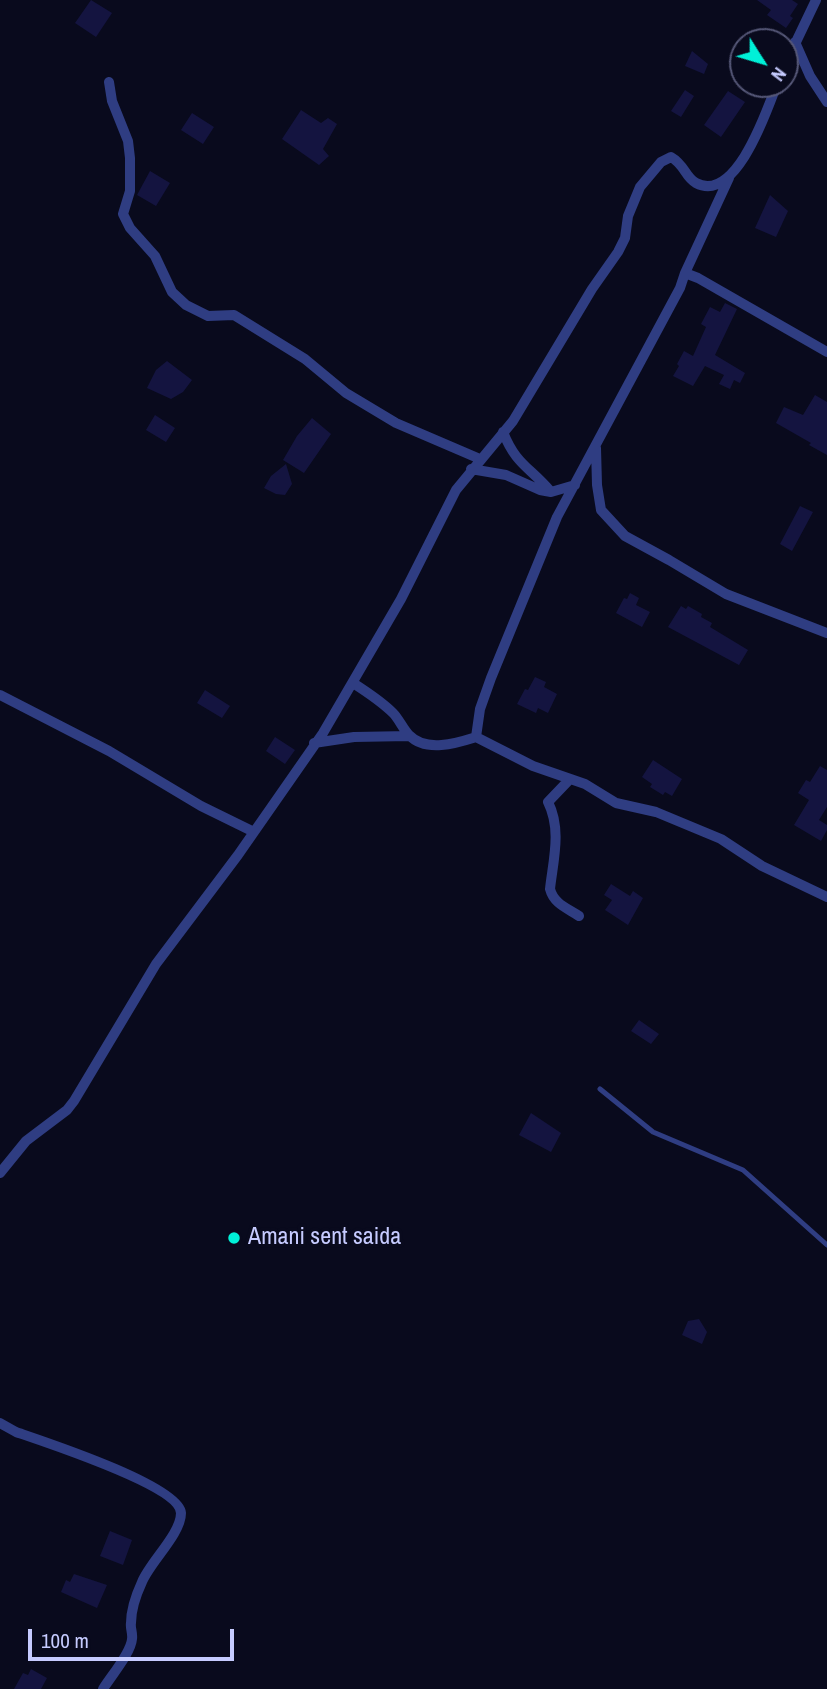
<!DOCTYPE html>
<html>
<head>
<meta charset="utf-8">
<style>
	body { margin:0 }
	#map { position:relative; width:827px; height:1689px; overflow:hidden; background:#090a1d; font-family:"Archivo Narrow",sans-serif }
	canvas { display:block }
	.north { position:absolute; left:729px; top:28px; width:70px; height:70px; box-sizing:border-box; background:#090a1d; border:2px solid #555777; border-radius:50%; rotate:127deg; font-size:19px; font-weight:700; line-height:28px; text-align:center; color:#c6cbff }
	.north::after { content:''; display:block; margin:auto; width:24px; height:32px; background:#00f1d8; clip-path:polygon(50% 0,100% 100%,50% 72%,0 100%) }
	.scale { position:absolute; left:28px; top:1629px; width:206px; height:32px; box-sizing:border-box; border:4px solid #c6cbff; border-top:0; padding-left:9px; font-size:21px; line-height:24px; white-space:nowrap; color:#c6cbff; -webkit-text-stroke:5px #090a1d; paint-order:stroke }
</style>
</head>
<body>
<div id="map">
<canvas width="827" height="1689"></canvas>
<div class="north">N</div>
<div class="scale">100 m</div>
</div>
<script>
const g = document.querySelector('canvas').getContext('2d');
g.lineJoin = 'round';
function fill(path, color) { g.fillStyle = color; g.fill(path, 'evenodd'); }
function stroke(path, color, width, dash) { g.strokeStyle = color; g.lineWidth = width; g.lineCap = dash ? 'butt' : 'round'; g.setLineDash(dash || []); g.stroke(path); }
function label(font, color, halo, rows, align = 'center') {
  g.font = font + ' "Archivo Narrow",sans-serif'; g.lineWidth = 7; g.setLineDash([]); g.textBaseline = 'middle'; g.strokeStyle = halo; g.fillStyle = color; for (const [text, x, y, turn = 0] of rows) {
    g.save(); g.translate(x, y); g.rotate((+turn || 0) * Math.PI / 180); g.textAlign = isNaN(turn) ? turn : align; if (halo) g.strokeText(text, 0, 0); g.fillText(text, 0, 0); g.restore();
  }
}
fill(new Path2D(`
	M91 0 112 13 96 37 75 23Z
	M757 0H792L798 4 790 16 793 18 786 28 767 15 771 10Z
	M692 51 708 64 704 74 685 66Z
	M685 90 694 96 681 117 671 111Z
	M728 91 745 102 721 137 704 125Z
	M301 110 321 123 328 118 337 124 323 149 329 156 319 165 282 139Z
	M192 113 214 127 203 144 181 130Z
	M150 171 170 183 156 206 137 195Z
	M770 195 788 211 776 237 755 228Z
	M725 303 737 309 715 355 745 373 740 383 734 380 730 389 719 384 724 375 705 366 693 386 673 376 679 366 677 364 684 351 693 356 706 327 701 324 710 307 720 312Z
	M167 361 192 380 183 392 171 399 147 388 156 370Z
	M815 395 827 402V455L809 445 811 443 776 423 784 407 803 415Z
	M155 415 175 428 166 442 146 430Z
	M312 418 331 434 304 473 283 460 297 436Z
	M286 464 292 484 285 495 276 494 264 488 271 476Z
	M800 506 813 512 792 551 780 544Z
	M630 593 639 598 636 605 650 612 642 627 616 613 624 598 627 599Z
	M681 606 686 609 688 606 702 614 701 617 712 623 710 627 748 650 739 665 668 627Z
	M535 677 546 682 544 687 557 694 548 713 538 708 536 713 517 704 525 689 528 690Z
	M205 690 230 706 222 718 197 703Z
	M275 737 295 750 285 764 266 751Z
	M653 760 682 779 672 796 665 792 663 795 650 787 652 784 642 777Z
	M820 766 827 770V807L819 820 827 825V830L821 841 794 825 809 800 798 793 806 780 810 782Z
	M611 884 630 896 633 891 643 898 628 925 605 910 612 900 604 895Z
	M639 1020 659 1034 651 1044 631 1031Z
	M531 1113 561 1133 551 1152 519 1135Z
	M699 1319 707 1332 702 1344 682 1335 688 1321Z
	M110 1531 132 1540 123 1565 100 1556Z
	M74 1574 107 1585 97 1608 61 1592 66 1580 70 1582Z
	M31 1669 47 1678 41 1689H14L23 1673 28 1675Z`), '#141440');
stroke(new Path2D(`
	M600 1089 653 1132 743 1170 827 1245`), '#2f3d82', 5);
stroke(new Path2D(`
	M795 42 810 76 827 102
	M785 65 816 0
	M109 82 112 101 128 141 130 158V191L123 214 130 228 155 256 172 292 186 305 208 316 234 315 305 359 346 393 396 423 480 459
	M685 273 698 278 827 352
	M503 432C516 465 530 467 551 492
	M596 448 597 485 601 510 625 536 669 560 726 594 827 633
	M471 469 506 475 540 490 551 492 575 485
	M353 683C367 692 381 701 393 713 399 719 403 729 409 735 426 753 457 743 476 737L480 709 491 678 557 517 680 288 685 273 729 178
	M0 695 109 751 201 806 254 832
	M476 737 533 766 585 784 616 803 656 812 721 839 762 866 827 897
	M314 743 354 737 409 736
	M570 779 548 802C562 830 553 861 550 889 554 904 567 908 579 916
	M0 1173 26 1141 67 1110 74 1101 156 964 238 855 323 733 401 599 456 490 513 421 592 289 618 252 625 238 628 216 640 187 661 162 671 157C685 165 685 177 696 183 736 204 767 110 777 84
	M0 1423 16 1432C42 1441 180 1486 181 1513 181 1534 150 1562 142 1582 136 1595 131 1608 131 1623 130 1628 133 1633 132 1639 131 1653 111 1676 103 1689`), '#2f3d82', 10);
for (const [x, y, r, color] of [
	[234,1238,7,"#00f1d8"]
]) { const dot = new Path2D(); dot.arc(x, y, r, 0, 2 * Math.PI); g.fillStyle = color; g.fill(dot); stroke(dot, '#090a1d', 2.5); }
label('24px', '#c6cbff', '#090a1d', [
	["Amani sent saida",248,1238]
], 'left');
</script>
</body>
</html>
